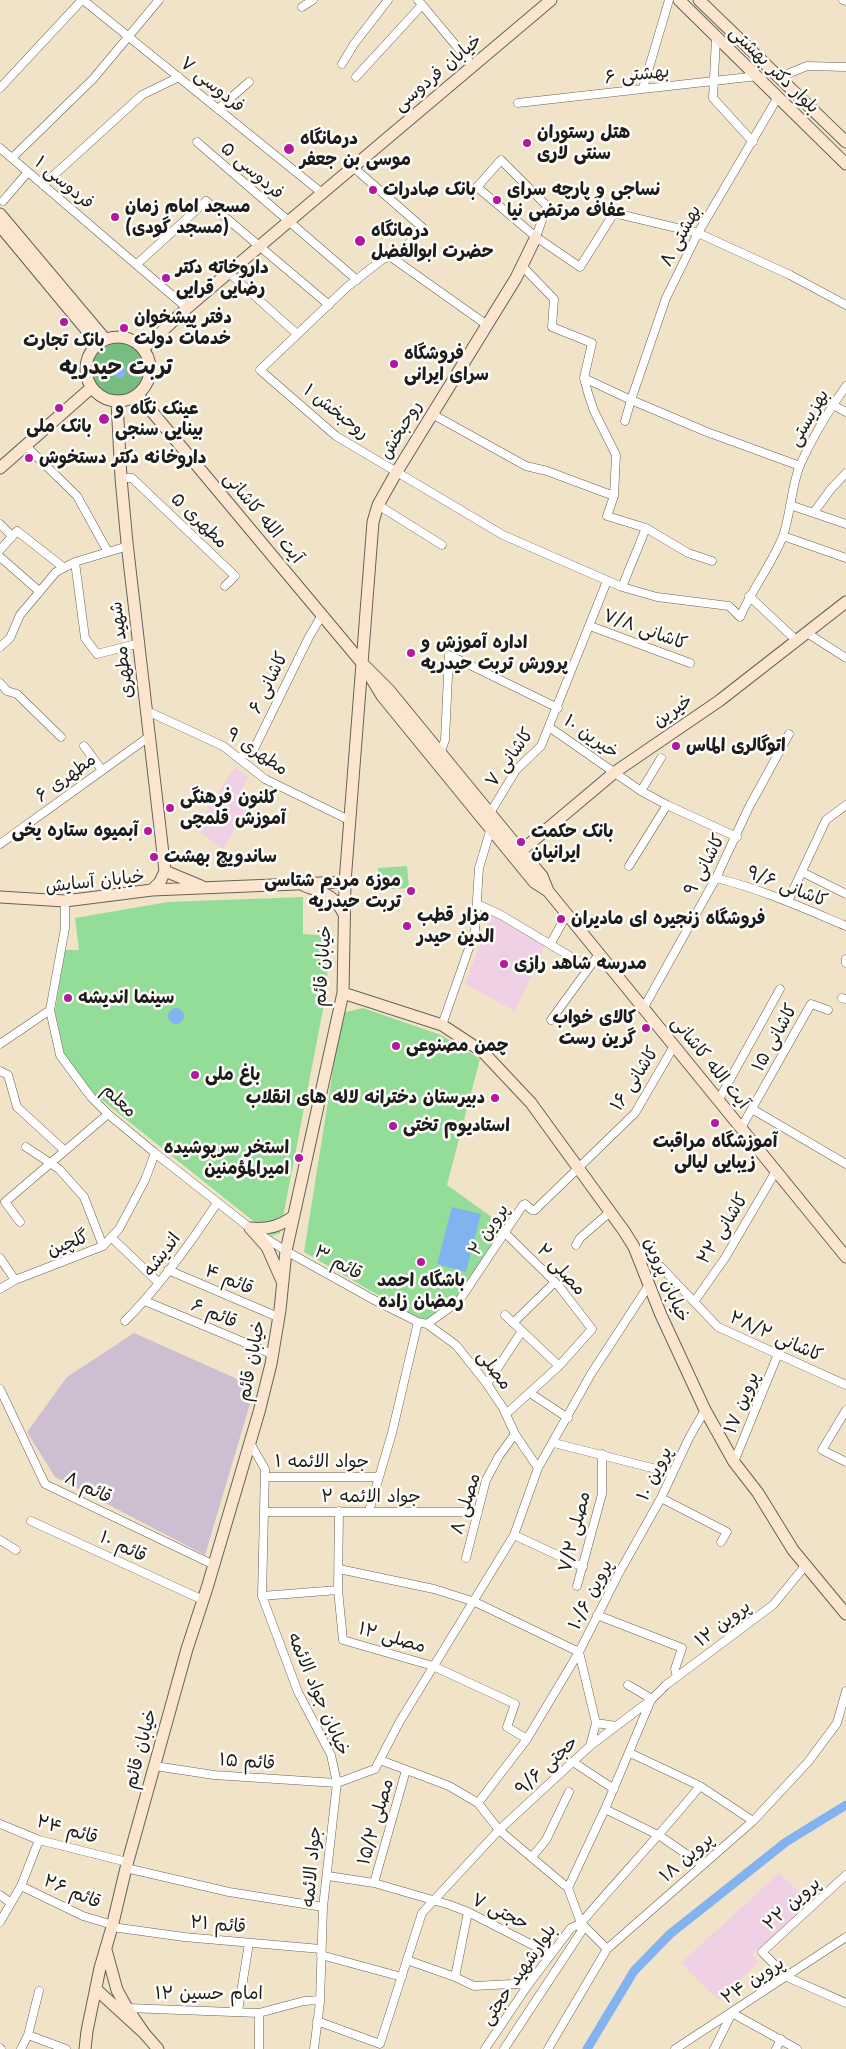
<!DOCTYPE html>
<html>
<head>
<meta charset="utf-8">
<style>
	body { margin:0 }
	canvas { display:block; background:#f1e3c7 }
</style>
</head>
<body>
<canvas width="846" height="2049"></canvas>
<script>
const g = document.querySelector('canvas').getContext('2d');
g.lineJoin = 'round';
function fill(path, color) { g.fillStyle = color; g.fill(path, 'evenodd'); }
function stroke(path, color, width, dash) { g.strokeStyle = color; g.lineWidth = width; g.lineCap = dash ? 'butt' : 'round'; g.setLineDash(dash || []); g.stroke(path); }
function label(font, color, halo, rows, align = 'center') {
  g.font = font + ' "Playpen Sans","Playpen Sans Arabic",sans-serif'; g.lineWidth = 5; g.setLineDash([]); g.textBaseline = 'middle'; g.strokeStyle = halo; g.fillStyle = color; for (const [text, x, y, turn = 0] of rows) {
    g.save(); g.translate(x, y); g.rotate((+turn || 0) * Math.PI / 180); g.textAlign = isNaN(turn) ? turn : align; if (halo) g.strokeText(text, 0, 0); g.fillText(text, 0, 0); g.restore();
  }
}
fill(new Path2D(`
	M235 767 248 777 238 796 249 805 223 850 195 828Z
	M493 915 545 945 515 1011 465 984 490 917Z
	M779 1873 809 1902 752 1955 759 1962 719 2000 681 1963Z`), '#f0d0e5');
fill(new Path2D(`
	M134 1333 255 1387 205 1555 55 1477 27 1432 67 1377Z`), '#cebed2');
fill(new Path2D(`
	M407 866 409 888 378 890V868Z
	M303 897V934L330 936 326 994 280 1233 272 1236 93 1093 65 1057 55 1011 65 950H79L75 918 168 902Z
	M363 1008 441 1035 480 1059 447 1185 507 1228 461 1296 426 1323 304 1252 342 1013Z`), '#94dd98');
fill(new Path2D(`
	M90 369a29 29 0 1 1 58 0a29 29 0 1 1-58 0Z`), '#77bc80');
fill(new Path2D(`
	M112 371a7 7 0 1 1 14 0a7 7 0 1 1-14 0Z
	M168 1016a8 8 0 1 1 16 0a8 8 0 1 1-16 0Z
	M452 1207 481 1214 466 1272 437 1264Z`), '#83b3ee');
stroke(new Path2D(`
	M587 2049 634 1971 670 1934 786 1842 846 1805`), '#83b3ee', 9);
const street = new Path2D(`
	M83 0 322 193
	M418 0 473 66
	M843 0 846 1
	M302 7 313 0
	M716 38 713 98 753 142
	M342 64 354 44 388 0
	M356 77 422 5
	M780 77 807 66 846 67
	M0 88 82 0
	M643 88 669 0
	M518 103 758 76
	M218 109 249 82
	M197 142 357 280
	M0 148 187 308
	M12 158 93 79 159 0
	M353 167 423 228 400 253 383 259 347 287 260 370 336 436 503 535 622 587 657 597 729 606 740 617C752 589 772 564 783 536 791 513 791 487 800 465 812 438 829 410 846 386
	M43 185 142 95 179 77
	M3 201 28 172
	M536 237 547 206 501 160 477 187 536 237 580 267 614 213 698 233 790 275 846 305
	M391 257 487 325
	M137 264 206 201 329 305
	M522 266 554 299 552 327 592 343 584 378 588 393 594 411 616 455 614 496 607 516 646 528 622 587
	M229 273 296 333
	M584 378 631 400 666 298 698 233 778 97
	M833 405 846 412
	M432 414 526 466 547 471 614 496
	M625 421 631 400 707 432 800 466
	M26 446 77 496 108 552
	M121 478H132L235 576 225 586
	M378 505 442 545
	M790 505 846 524
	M814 512 831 489 846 473
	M0 524 12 536
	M646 528 688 553 712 561
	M783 536 846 558
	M0 550 17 531 63 567
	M0 557 39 591
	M75 562 85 638 97 654 140 643
	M749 596 797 641
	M590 626 690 663
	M807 633 846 658
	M0 647 10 638 20 615 56 572 75 562 128 546
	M0 683 7 691 17 694 61 737
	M147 711 223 746 265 779 349 820
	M549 727 641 791 667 805 737 837
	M84 746 102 770
	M440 754 445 740 449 655 558 708
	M238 757 247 754 255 747 309 637 322 615
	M641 791 661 758
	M490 813 516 770 541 746 607 581
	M0 844 150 736
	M629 866 667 805
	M802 872 846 894
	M716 878C761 889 803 908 846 926
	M788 901 826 820 846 805
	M477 904 501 915 588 967
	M65 906V928L50 1010 60 1055 91 1097 108 1114 155 1153 250 1228 286 1251 376 1301 418 1322 427 1324 456 1345 487 1384 503 1408 515 1434 538 1468
	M551 943 567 914
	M846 959V963
	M842 998 846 999
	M643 1009 716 878 748 809 789 734
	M551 1020 599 954
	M442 1025 475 931 479 868 491 828
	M0 1044 50 1010
	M0 1071 8 1075 17 1107 64 1150
	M718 1101 780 989
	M752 1109 846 1164
	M741 1128 811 1004 828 1010
	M26 1147 59 1169 84 1197 103 1246
	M20 1222 5 1202 108 1114
	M505 1233 558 1285 592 1329 559 1366 506 1414
	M111 1237 159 1283
	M576 1245 580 1238 610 1212
	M635 1248 661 1267 718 1327 846 1385
	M0 1258 15 1280
	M168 1270 278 1317
	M0 1289 15 1280 103 1246 119 1229 145 1180 155 1153
	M145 1301 272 1354
	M694 1302 725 1258 776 1171
	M505 1315 559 1366
	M125 1321C160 1286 190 1244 217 1203
	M513 1323 555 1282
	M427 1324 459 1301 523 1205 525 1204 532 1210H535L635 1113 674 1046
	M487 1384 522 1331
	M0 1389 45 1484 214 1565
	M530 1393 568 1418
	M846 1410 822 1450 846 1462
	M250 1443 265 1469 262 1596 298 1692 331 1755 337 1783 323 1907 320 2002 314 2049
	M554 1443 672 1473
	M734 1462 778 1354
	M265 1477H379
	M661 1498 727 1532 721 1542
	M339 1511 338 1590 343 1640 433 1666 515 1704 507 1727 527 1739
	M369 1511 392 1433 418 1322
	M264 1512H478
	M31 1521 203 1600
	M514 1535 583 1567
	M0 1540 16 1550
	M466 1558 486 1480 499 1456 515 1434
	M339 1569 434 1589 475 1602 579 1652
	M577 1586 602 1494V1454
	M262 1596 338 1590
	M597 1615 682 1648 675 1669 677 1677
	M579 1652 596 1723
	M628 1685 652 1699
	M596 1723 616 1726
	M590 1746 596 1723
	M630 1753 700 1786 753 1821
	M380 1760 449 1786 478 1803 499 1830 568 1888 581 1923 607 1949
	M573 1762 614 1789
	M155 1766 214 1775 337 1783 375 1769 400 1721 514 1535 538 1468 591 1374 649 1285
	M478 1803 527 1739 579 1652 619 1573 661 1498 689 1438 705 1410
	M605 1809 660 1836 702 1865
	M0 1824 39 1840 127 1862
	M532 1857 546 1840 569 1792
	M126 1868 229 1892 323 1907
	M846 1875 762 1952 787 1977 846 2003
	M328 1876 374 1883 450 1905 468 1912 550 1954
	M374 1883 406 1770
	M21 1886 83 1916 113 1925
	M568 1888 605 1809 651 1700
	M0 1895 11 1903
	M0 1922 21 1886 39 1840
	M112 1927 184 1937 321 1949
	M321 1955 402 1977
	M407 1960 455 1977 474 1986 512 1984 528 1985
	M455 1977 468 1912
	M127 2008 259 2013 304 2001 320 2000
	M238 2011 249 1943H252
	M259 2013V2049
	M317 2021 380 2044 422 1913 499 1830 590 1746 652 1699 666 1685 773 1605 805 1566
	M28 2035 66 2049
	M0 2048 1 2049
	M21 2049 28 2035 39 1991
	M485 2049 528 1985 571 1928 581 1923C620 1877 662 1833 700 1786
	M504 2049 581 1932V1923
	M548 2049 607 1949 753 1821 808 1762 837 1723 846 1691
	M675 2049 846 1937
	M714 2049 732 2013 797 2049
	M776 2049 781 2039`);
const secondary = new Path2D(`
	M679 0 846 164
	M699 0 846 142
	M0 214 105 339
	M0 226 98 344
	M86 369a32 32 0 1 1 64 0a32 32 0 1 1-64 0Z
	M143 349 187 308 288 222 551 0
	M138 395 362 663 389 690 521 851 542 876 548 891
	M117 402 121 478 127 543 165 871 160 882 152 890
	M0 468 91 388
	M362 663 382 696 534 882 548 891 846 1257
	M521 851 615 772 719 701 846 602
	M165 871 201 886
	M305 886C324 893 334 895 344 914
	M0 897 65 901 152 890 345 882
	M343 993 442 1025 483 1052 531 1103 624 1231 634 1247 661 1315 705 1410 734 1462 758 1493 793 1550 846 1614
	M250 1228 267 1247 282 1281
	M250 1228C268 1230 280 1226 294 1216
	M106 1950 117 1990 127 2008 144 2033
	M97 1990 144 2033 158 2049
	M85 2049 87 2031 100 1968 112 1927 126 1868 187 1649 207 1588 259 1412 271 1364 280 1310 286 1251 343 993 345 882 373 522 378 505 396 473 516 278 536 237`);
stroke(street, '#676258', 9);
stroke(secondary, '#676258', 13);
stroke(street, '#fff', 8);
stroke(secondary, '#fce5cf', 11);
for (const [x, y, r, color] of [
	[527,143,5,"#b5179e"],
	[289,149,6,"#b5179e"],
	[373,190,5,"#b5179e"],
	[497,200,5,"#b5179e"],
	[115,217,5,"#b5179e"],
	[360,241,6,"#b5179e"],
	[166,278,5,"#b5179e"],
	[64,322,5,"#b5179e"],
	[124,328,5,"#b5179e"],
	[394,364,5,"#b5179e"],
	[59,408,5,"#b5179e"],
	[104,419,6,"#b5179e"],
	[29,458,5,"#b5179e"],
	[411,653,5,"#b5179e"],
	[676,746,5,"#b5179e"],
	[170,808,5,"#b5179e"],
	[148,831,5,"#b5179e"],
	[521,842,5,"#b5179e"],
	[154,857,5,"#b5179e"],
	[411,891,5,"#b5179e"],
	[561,919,5,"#b5179e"],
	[407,926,5,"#b5179e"],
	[504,964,5,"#b5179e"],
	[68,998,5,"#b5179e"],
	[646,1028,5,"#b5179e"],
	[396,1046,5,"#b5179e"],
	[195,1075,5,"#b5179e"],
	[495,1098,5,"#b5179e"],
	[715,1123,5,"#b5179e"],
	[393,1126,5,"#b5179e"],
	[299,1158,5,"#b5179e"],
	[421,1262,5,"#b5179e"]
]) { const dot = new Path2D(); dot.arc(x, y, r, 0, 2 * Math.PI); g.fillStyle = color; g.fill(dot); stroke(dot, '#fdfcf7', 2); }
label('18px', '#1c1c1c', '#fdfcf7', [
	["بلوار دکتر بهشتی",774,70,44],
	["خیابان فردوسی",438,73,-40],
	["بهشتی ۶",637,75,-6],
	["فردوسی ۷",212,85,39],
	["فردوسی ۵",252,171,41],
	["فردوسی ۱",64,183,40],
	["بهشتی ۸",681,236,-62],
	["روحبخش ۱",336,412,38],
	["بهزیستی",809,418,-60],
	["روحبخش",401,430,-59],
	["آیت الله کاشانی",263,518,50],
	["مطهری ۵",199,521,44],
	["کاشانی ۷/۸",645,630,20],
	["شهید مطهری",122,650,-97],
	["کاشانی ۶",269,683,-64],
	["خیرین",673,711,-35],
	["خیرین ۱۰",591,737,35],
	["مطهری ۹",257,752,34],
	["کاشانی ۷",510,758,-54],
	["مطهری ۶",66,778,-36],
	["کاشانی ۹",705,865,-62],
	["خیابان آسایش",95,882,-6],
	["کاشانی ۹/۶",787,887,21],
	["خیابان قائم",323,966,-86],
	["کاشانی ۱۵",775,1038,-61],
	["آیت الله کاشانی",710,1063,51],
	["کاشانی ۱۶",635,1079,-57],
	["معلم",119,1101,44],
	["کاشانی ۲۲",723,1229,-58],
	["پروین ۲",489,1230,-57],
	["گلچین",68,1244,-21],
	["اندیشه",162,1255,-53],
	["قائم ۳",338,1263,29],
	["مصلی ۲",561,1270,47],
	["قائم ۴",229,1280,23],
	["خیابان پروین",666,1280,67],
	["قائم ۶",214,1314,23],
	["کاشانی ۲۸/۲",776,1337,24],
	["خیابان قائم",252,1361,-79],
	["مصلی",494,1370,53],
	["پروین ۱۷",742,1403,-68],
	["جواد الائمه ۱",322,1462],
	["پروین ۱۰",655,1474,-64],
	["قائم ۸",88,1488,26],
	["جواد الائمه ۲",371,1497],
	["مصلی ۸",466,1504,-73],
	["مصلی ۷/۲",575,1532,-76],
	["قائم ۱۰",123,1547,25],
	["پروین ۱۰/۶",591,1595,-63],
	["پروین ۱۲",723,1624,-37],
	["مصلی ۱۲",392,1638,16],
	["خیابان جواد الائمه",318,1694,67],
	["خیابان قائم",141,1749,-75],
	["قائم ۱۵",247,1762,4],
	["حجتی ۹/۶",547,1766,-43],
	["مصلی ۱۵/۲",376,1822,-74],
	["قائم ۲۴",67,1830,16],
	["پروین ۱۸",687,1858,-41],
	["جواد الائمه",312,1867,-85],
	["قائم ۲۶",72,1892,23],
	["پروین ۲۲",792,1904,-42],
	["حجتی ۷",500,1912,26],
	["قائم ۲۱",218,1925,5],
	["بلوارشهید حجتی",519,1975,-55],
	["پروین ۲۴",753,1981,-33],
	["امام حسین ۱۲",209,1994]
]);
label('bold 18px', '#1c1c1c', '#fdfcf7', [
	["هتل رستوران",537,133],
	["سنتی لاری",537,154],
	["درمانگاه",300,139],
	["موسی بن جعفر",300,160],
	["بانک صادرات",383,190],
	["نساجی و پارچه سرای",507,190],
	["عفاف مرتضی نیا",507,211],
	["مسجد امام زمان",125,207],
	["(مسجد گودی)",125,228],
	["درمانگاه",371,231],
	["حضرت ابوالفضل",371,252],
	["داروخاته دکتر",176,268],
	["رضایی قرایی",176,289],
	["دفتر پیشخوان",134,318],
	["خدمات دولت",134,339],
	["بانک تجارت",64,341,"center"],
	["فروشگاه",404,354],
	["سرای ایرانی",404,375],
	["عینک نگاه و",115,409],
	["بینایی سنجی",115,430],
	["بانک ملی",59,427,"center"],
	["داروخانه دکتر دستخوش",39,458],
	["اداره آموزش و",421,643],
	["پرورش تربت حیدریه",421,664],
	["اتوگالری الماس",686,746],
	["کلنون فرهنگی",180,798],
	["آموزش قلمچی",180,819],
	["آبمیوه ستاره یخی",138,831,"right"],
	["بانک حکمت",531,832],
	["ایرانیان",531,853],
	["ساندویچ بهشت",164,857],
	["موزه مردم شتاسی",401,881,"right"],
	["تربت حیدریه",401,902,"right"],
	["مزار قطب",417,916],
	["الدین حیدر",417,937],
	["فروشگاه زنجیره ای مادیران",571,919],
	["مدرسه شاهد رازی",514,964],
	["سینما اندیشه",78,998],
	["کالای خواب",636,1018,"right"],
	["گرین رست",636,1039,"right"],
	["چمن مصنوعی",406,1046],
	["باغ ملی",205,1075],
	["دبیرستان دخترانه لاله های انقلاب",485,1098,"right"],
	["استادیوم تختی",403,1126],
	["آموزشگاه مراقبت",715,1142,"center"],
	["زیبایی لیالی",715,1163,"center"],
	["استخر سرپوشیده",289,1148,"right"],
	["امیرالمؤمنین",289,1169,"right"],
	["باشگاه احمد",421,1281,"center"],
	["رمضان زاده",421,1302,"center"]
], 'left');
label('bold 22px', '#1c1c1c', '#fdfcf7', [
	["تربت حیدریه",116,368]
]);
</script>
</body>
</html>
